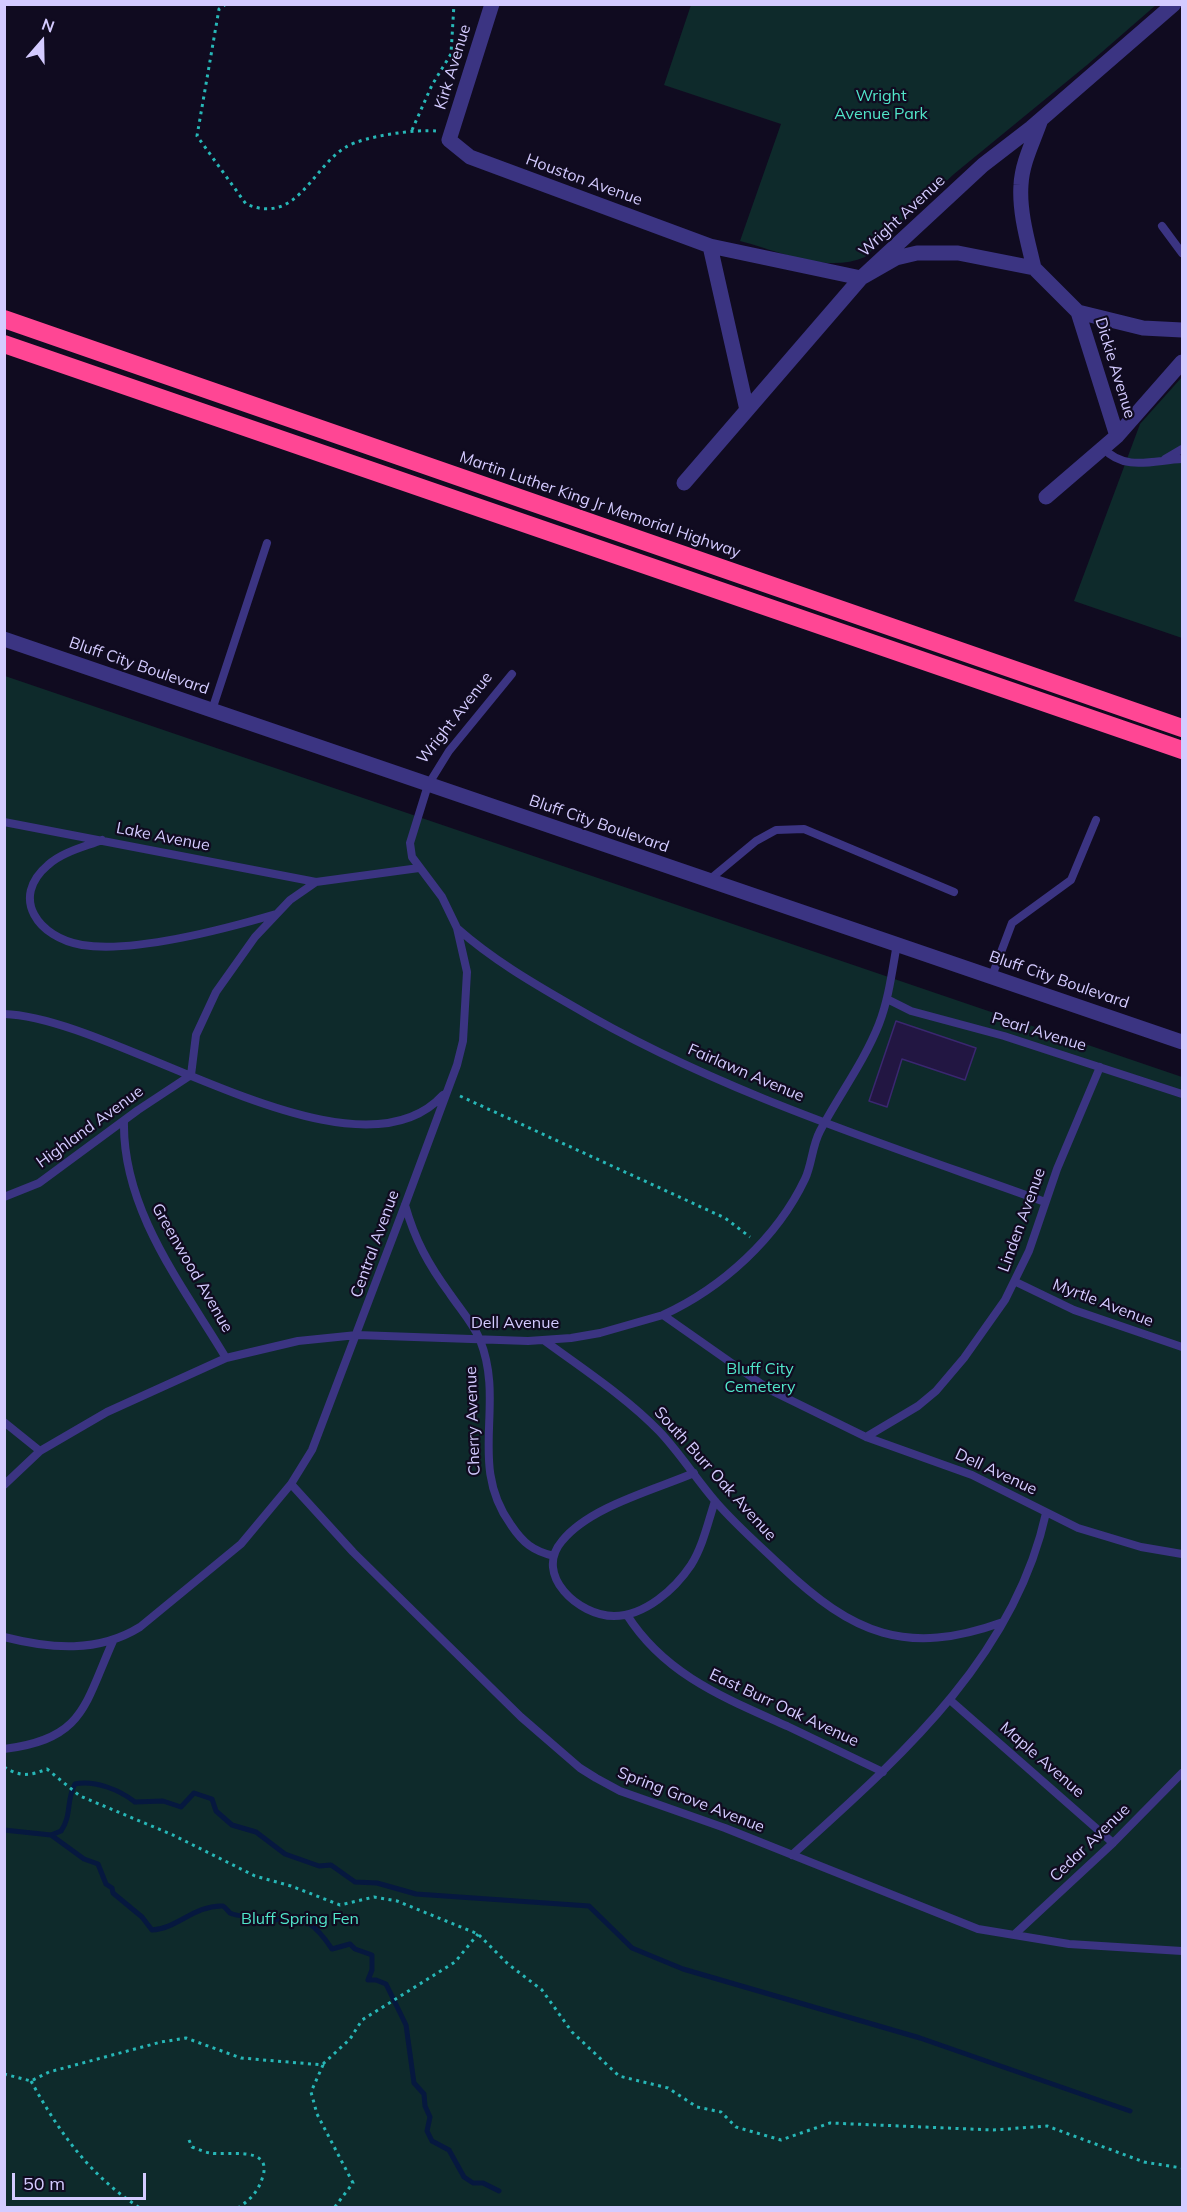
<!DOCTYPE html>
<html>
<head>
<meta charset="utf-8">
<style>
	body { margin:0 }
	#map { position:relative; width:1187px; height:2212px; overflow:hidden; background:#100b20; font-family:Mulish,sans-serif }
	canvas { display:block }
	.frame { position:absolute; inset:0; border:6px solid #d4cbff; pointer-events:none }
	.north { position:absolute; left:12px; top:12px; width:60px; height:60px; -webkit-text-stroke:4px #100b20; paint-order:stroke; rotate:20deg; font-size:16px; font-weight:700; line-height:24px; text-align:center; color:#d4cbff }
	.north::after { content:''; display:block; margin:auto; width:21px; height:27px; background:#d4cbff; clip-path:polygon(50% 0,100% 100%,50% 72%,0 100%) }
	.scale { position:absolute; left:12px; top:2173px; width:134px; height:27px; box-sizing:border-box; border:3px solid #d4cbff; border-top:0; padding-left:8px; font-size:18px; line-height:21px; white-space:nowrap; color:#d4cbff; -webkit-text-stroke:4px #100b20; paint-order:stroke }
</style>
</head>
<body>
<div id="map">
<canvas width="1187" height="2212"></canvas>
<div class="frame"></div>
<div class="north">N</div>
<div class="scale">50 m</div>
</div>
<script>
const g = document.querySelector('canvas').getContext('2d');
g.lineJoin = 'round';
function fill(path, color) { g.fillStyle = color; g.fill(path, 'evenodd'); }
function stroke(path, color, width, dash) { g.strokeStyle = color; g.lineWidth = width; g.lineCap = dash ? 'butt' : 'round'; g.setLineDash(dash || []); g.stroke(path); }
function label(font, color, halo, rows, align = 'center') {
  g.font = font + ' Mulish,sans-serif'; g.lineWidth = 4.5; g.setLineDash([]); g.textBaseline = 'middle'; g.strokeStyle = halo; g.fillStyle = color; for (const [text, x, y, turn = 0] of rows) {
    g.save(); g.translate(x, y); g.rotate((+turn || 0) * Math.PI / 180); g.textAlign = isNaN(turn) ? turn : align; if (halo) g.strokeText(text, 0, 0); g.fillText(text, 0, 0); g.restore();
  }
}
fill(new Path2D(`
	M691 5H1156L1087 65 954 174 865 257C826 274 779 251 740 241L781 124 664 85Z
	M1182 377V638L1074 601 1140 424Z
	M5 676 1182 1077V2207L5 2208Z`), '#0e2a2b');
stroke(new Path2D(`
	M4 1830 51 1835 61 1831C72 1816 66 1799 75 1784 95 1780 120 1790 135 1802L163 1801 181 1807 194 1793 212 1799 216 1811 232 1825 256 1832 285 1854 319 1866 331 1865 355 1882 377 1883 416 1894 589 1906 632 1948 683 1969 920 2038 1130 2111
	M51 1835 84 1859 98 1864 106 1884 112 1888 113 1893 142 1917 152 1930C177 1929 194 1905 223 1906 226 1908 228 1911 230 1913 233 1915 268 1921 273 1921 301 1909 318 1928 332 1949L350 1944 355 1949 372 1955V1970L368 1980H376L386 1984 406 2025 414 2083 424 2094 425 2106 430 2117 427 2131 432 2141 449 2150 464 2177 473 2183H483L499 2191`), '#06183f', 5);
const building = new Path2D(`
	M896 1021 976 1048 965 1080 902 1059 887 1107 869 1101Z`);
fill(building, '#221642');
stroke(building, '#3a2770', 1.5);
stroke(new Path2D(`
	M226 4 219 9 197 136 246 204C297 226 312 167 346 147 364 136 416 129 437 131
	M412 130 432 85 451 54 454 4
	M460 1096 725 1218 750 1237
	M4 1767C21 1777 29 1776 47 1769L80 1796 173 1835 255 1876 291 1886 340 1905 374 1897 397 1901 478 1934 508 1964 542 1990 572 2032 619 2076 668 2088 697 2107 721 2112 736 2127 781 2140 830 2123 993 2130 1047 2126 1144 2162 1182 2168
	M323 2064 350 2039 362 2020 455 1962 478 1934
	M4 2074 31 2081 49 2072 161 2042 186 2038 241 2058 323 2065 311 2092 317 2114 353 2183 334 2208
	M31 2081C59 2132 89 2175 140 2208
	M189 2140 192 2147C198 2149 204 2152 210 2153 226 2156 272 2145 263 2176 258 2192 251 2199 238 2208`), '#27b7b7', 3, [3, 4.5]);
stroke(new Path2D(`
	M1162 226 1182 253
	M1103 448C1125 472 1154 460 1182 459
	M1165 459 1182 449
	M212 710 267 543
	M4 822 316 882
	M102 840C84 847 62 852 48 865 9 898 39 938 82 945 133 953 225 929 276 914
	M709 880 756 841 776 830 804 829 954 892
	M458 929C492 959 531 982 571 1005 718 1092 885 1144 1045 1202
	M992 976 1012 923 1071 880 1096 820
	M887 999 911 1011 1004 1036 1182 1094
	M4 1014C116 1017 354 1193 443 1095
	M191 1075 196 1035 216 992 255 937 290 900 316 882 419 868
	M124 1121C122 1210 183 1286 226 1358
	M4 1197 39 1183 138 1110 191 1075
	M405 1205C415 1240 428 1264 450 1294 460 1309 473 1323 480 1340 506 1405 467 1464 511 1525 523 1543 533 1551 554 1556
	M1016 1282 1074 1310 1182 1347
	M663 1315C722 1288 777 1238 805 1179 812 1164 812 1146 820 1131 839 1095 864 1062 879 1024 889 998 892 971 897 944
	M545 1341C583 1369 626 1397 659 1431 680 1453 696 1479 716 1502 736 1525 759 1545 781 1566 853 1634 906 1657 1003 1622
	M4 1422 40 1451
	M866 1437 918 1406 936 1391 964 1358 1005 1300 1029 1251 1057 1169 1100 1067
	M694 1473C654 1490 589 1507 562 1541 533 1575 579 1616 614 1616 645 1616 675 1589 691 1565 703 1546 708 1522 715 1501
	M291 1484 353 1552 521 1717 580 1768 596 1778 620 1791 725 1828 978 1929 1069 1944 1182 1951
	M4 1485 40 1451 107 1412 226 1358 298 1341 357 1335 528 1341 571 1338 600 1333 663 1315 770 1390 866 1437 972 1475 1078 1528 1141 1547 1182 1554
	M627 1615C665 1675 725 1698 787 1726 819 1741 851 1757 883 1772
	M4 1637C51 1649 98 1653 140 1627L241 1544 291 1484 312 1450 405 1205 457 1065 463 1041 467 972 457 928 442 897 412 857 410 843 428 785 449 751 512 674
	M950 1700 1113 1843
	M4 1749C84 1739 84 1706 113 1641
	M792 1855C898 1759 1014 1659 1046 1513
	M1016 1933 1113 1843 1182 1773`), '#3b3482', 8);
stroke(new Path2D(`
	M492 4 449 140 470 157 710 246 747 410
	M710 246 861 278 896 258 917 253H958L1034 268 1078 312 1143 328 1182 330
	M1034 268C1028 242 1019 212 1021 185 1022 163 1033 142 1040 122
	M1078 312 1117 436
	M684 483 861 278 983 165 1031 128 1174 4
	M1046 497 1117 436 1182 362`), '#3b3482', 15);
stroke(new Path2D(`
	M4 639 1182 1042`), '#3b3482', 15);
stroke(new Path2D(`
	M4 319 1182 728
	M4 344 1182 750`), '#ff4694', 18);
label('16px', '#d4cbff', '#100b20', [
	["Kirk Avenue",453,67,-73],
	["Houston Avenue",584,180,20],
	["Wright Avenue",902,216,-43],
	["Dickie Avenue",1115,368,73],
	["Martin Luther King Jr Memorial Highway",600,505,19],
	["Bluff City Boulevard",139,666,19],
	["Wright Avenue",455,718,-52],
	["Bluff City Boulevard",599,824,19],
	["Lake Avenue",163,837,11],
	["Bluff City Boulevard",1059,980,19],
	["Pearl Avenue",1039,1032,17],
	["Fairlawn Avenue",746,1073,23],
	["Highland Avenue",90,1127,-36],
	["Linden Avenue",1022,1220,-70],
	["Central Avenue",375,1244,-70],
	["Greenwood Avenue",192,1268,60],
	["Myrtle Avenue",1103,1303,21],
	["Dell Avenue",515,1323],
	["Cherry Avenue",473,1421,-92],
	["Dell Avenue",996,1472,25],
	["South Burr Oak Avenue",715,1474,48],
	["East Burr Oak Avenue",784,1708,25],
	["Maple Avenue",1042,1760,41],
	["Spring Grove Avenue",691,1800,21],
	["Cedar Avenue",1090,1843,-44]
]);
label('16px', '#51e5c9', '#100b20', [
	["Wright",881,96],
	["Avenue Park",881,114],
	["Bluff City",760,1369],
	["Cemetery",760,1387],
	["Bluff Spring Fen",300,1919]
]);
</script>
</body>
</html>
